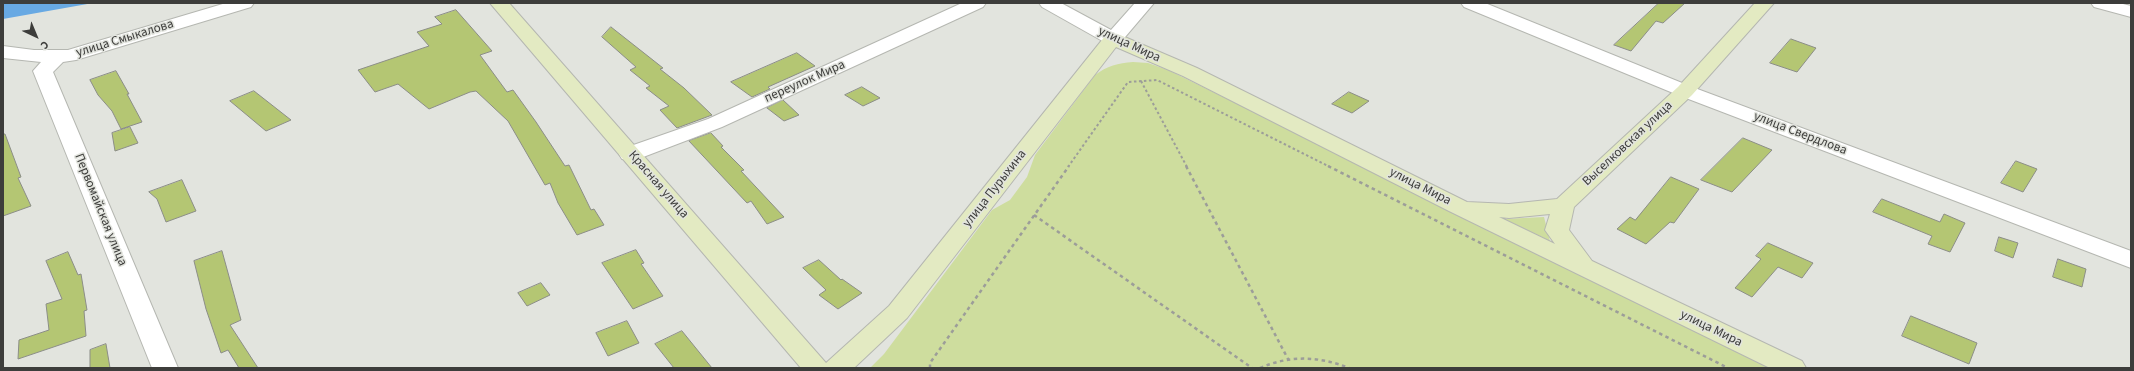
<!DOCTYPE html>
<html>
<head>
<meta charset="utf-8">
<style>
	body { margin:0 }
	#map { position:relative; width:2134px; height:371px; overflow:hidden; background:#e2e4de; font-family:"Source Sans 3",sans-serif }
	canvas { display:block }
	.frame { position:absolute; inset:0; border:4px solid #3d3d3b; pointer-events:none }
	.north { position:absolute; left:16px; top:16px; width:40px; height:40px; -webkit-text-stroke:3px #e2e4de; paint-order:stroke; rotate:136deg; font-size:11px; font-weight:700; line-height:16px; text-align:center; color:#3d3d3b }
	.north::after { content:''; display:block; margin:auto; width:14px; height:18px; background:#3d3d3b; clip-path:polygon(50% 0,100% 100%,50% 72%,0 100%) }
</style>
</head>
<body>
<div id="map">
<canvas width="2134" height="371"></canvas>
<div class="frame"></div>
<div class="north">С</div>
</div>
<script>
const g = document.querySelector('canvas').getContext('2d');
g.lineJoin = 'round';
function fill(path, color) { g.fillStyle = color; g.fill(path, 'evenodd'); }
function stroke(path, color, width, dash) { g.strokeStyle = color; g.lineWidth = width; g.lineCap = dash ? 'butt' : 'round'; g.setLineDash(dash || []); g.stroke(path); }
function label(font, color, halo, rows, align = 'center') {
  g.font = font + ' "Source Sans 3",sans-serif'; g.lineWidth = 3; g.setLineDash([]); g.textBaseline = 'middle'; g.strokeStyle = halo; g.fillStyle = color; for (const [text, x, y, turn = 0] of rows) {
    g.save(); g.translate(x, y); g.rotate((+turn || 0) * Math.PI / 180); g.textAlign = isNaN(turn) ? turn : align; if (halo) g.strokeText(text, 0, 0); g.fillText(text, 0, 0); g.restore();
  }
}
fill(new Path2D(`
	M1133 62 1148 63 1168 70 1779 368H870L884 354 992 210 1010 200 1027 177 1035 155 1095 75C1107 66 1118 63 1133 62Z
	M1544 217 1550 241 1504 219Z`), '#cedd9e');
fill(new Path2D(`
	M3 3H93L3 19Z`), '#68a9e3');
const building = new Path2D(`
	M1659 3H1685L1663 23 1656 21 1631 51 1614 45Z
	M456 10 492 51 480 55 507 92 513 90 536 122 565 166 569 165 591 210 594 209 604 225 577 235 558 203 550 183 545 185 508 121 476 91 470 92 429 109 398 84 375 92 358 70 429 46 417 32 442 24 435 17Z
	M611 27 663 68 660 69 684 88 712 115 677 128 660 110 669 106 646 88 650 86 630 70 636 67 602 37Z
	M1791 39 1816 48 1797 72 1770 63Z
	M797 53 815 66 768 87 770 89 752 97 731 82Z
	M116 71 129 94H127L142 122 121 129 112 111 98 95 90 80Z
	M862 87 880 98 863 106 845 95Z
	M254 91 291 120 266 131 230 101Z
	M1349 92 1369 101 1352 113 1332 104Z
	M783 100 799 115 784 121 767 108Z
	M130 127 138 143 115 151 112 133Z
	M711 133 723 146 721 147 744 170 741 171 784 217 767 224 751 201 747 203 689 141Z
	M3 134H5L21 177 18 178 31 206 3 216Z
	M1743 138 1772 150 1732 192 1701 180Z
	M2016 161 2037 169 2023 192 2001 183Z
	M1671 177 1699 189 1674 223 1670 222 1646 244 1617 229 1630 217 1635 220Z
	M182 180 196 211 166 222 157 199 149 192Z
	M1882 199 1940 222 1944 214 1965 223 1950 252 1928 244 1932 236 1873 212Z
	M1999 237 2018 243 2013 258 1995 251Z
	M1768 243 1813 263 1802 278 1778 267 1752 297 1735 288 1761 259 1756 256Z
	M636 250 644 263 641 264 663 296 633 309 602 263Z
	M222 251 241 320 230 325 258 368H239L228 350 221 353 206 309 194 261Z
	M68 252 78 275 81 274 87 310 84 311 86 336 18 359 19 340 49 330 46 304 62 299 46 261Z
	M2058 259 2086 269 2082 287 2053 277Z
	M819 260 841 280 842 279 862 293 838 309 819 295 826 290 803 268Z
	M541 283 550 295 527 306 518 293Z
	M1911 316 1977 343 1969 364 1902 336Z
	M627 321 639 343 608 356 596 333Z
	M682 331 712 368H674L655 344Z
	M106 344 110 368H90V350Z`);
fill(building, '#b4c673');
stroke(building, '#8b8d87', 1);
const street = new Path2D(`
	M226 3H254L251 7 76 60 63 62 53 72 178 368H152L33 71 41 62 3 58V46L34 50H68Z
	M962 3H986L983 7 722 127 638 159 630 160 622 159 619 154 622 149 708 119Z
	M1039 3H1061L1111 30 1135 3H1154L1120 43 1113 45 1106 43 1042 7Z
	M1461 3H1485L1692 87 2131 251V268L1678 95 1464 7Z
	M2091 3H2119L2131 6V17L2094 7Z`);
const secondary = new Path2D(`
	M490 3H509L826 363 889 306 1106 35 1113 33 1120 35 1197 68 1467 202 1509 204 1557 199 1678 87 1755 3H1774L1692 95 1574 207 1569 230 1592 261 1802 361 1806 368H1770L1449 211 1183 76 1116 47 907 318 854 368H801ZM1550 214 1545 230 1555 244 1499 217 1509 218Z`);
stroke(street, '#b5b7b1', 2);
stroke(secondary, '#b5b7b1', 2);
stroke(new Path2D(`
	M1141 81 1187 167
	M1068 167 1128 82 1157 80 1330 167`), '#9c9d99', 2, [2.5, 2.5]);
stroke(new Path2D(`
	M1186 166 1288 359
	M1328 166 1728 368
	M1034 215 1252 368
	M930 368V363L1069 166
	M1260 368C1290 355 1319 356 1349 368`), '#9c9d99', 2.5, [3.5, 3.5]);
fill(street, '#fff');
fill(secondary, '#e3eac2');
label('13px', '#3d3d3b', '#e2e4de', [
	["улица Смыкалова",125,39,-17],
	["улица Мира",1129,45,25],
	["переулок Мира",805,82,-24],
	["улица Свердлова",1800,134,21],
	["Выселковская улица",1628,144,-43],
	["Красная улица",658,185,49],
	["улица Мира",1420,187,27],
	["улица Пурыхина",995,189,-52],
	["Первомайская улица",100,210,68],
	["улица Мира",1711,329,26]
]);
</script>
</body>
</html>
